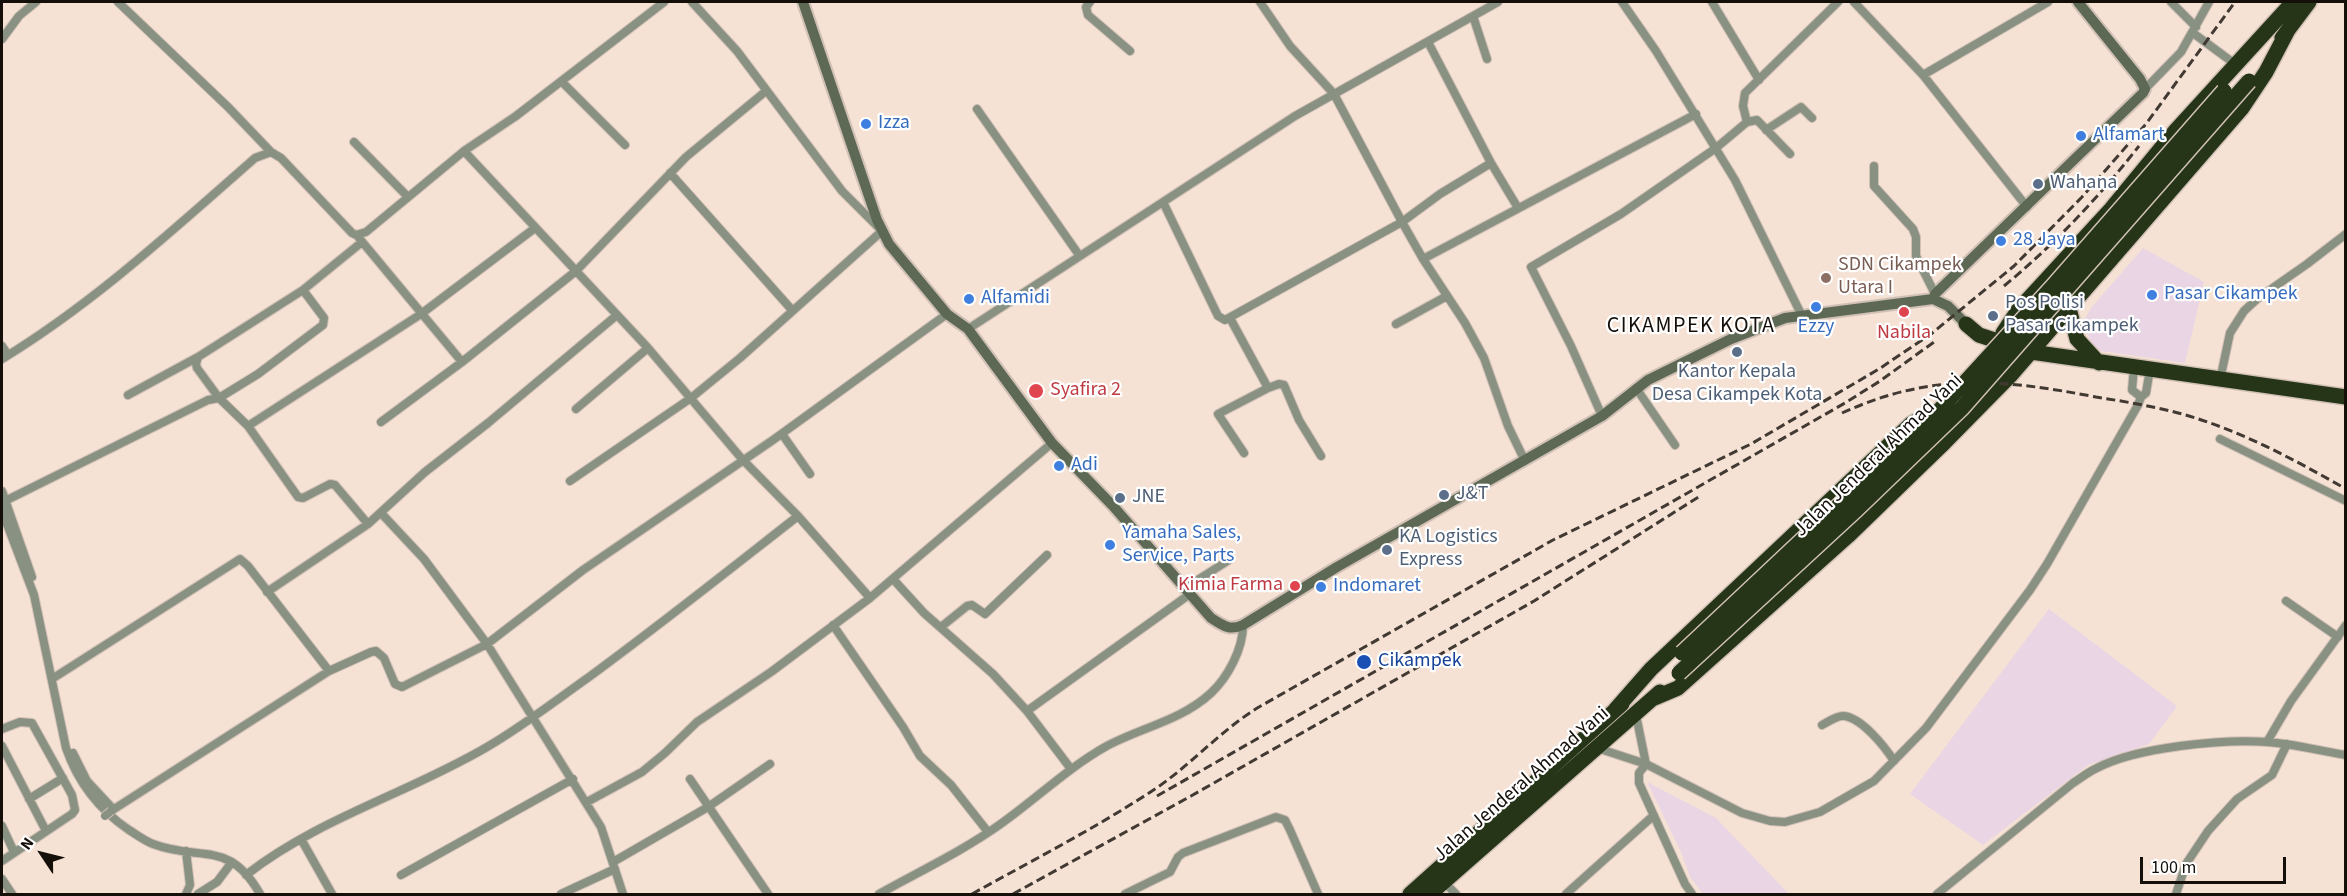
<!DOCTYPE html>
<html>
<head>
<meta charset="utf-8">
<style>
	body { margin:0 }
	#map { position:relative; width:2347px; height:896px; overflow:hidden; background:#f5e2d5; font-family:"Source Sans 3",sans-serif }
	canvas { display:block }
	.frame { position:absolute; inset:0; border:3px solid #150f0a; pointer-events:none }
	.north { position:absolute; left:12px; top:824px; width:60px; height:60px; -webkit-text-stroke:4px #fff; paint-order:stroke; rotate:305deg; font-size:16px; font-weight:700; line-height:24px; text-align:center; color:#150f0a }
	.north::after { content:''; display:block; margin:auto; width:21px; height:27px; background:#150f0a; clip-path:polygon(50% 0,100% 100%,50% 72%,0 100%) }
	.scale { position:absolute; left:2140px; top:857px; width:146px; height:27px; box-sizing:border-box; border:3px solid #150f0a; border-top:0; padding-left:8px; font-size:18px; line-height:21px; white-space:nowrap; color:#150f0a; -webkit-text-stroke:4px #fff; paint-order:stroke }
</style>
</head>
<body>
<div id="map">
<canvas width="2347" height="896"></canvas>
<div class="frame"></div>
<div class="north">N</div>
<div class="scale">100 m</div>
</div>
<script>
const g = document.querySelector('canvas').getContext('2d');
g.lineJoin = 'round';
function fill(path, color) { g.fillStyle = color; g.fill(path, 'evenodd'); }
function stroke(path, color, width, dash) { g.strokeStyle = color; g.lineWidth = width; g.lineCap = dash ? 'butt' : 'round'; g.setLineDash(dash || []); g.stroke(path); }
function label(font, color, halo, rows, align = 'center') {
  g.font = font + ' "Source Sans 3",sans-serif'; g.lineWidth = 4.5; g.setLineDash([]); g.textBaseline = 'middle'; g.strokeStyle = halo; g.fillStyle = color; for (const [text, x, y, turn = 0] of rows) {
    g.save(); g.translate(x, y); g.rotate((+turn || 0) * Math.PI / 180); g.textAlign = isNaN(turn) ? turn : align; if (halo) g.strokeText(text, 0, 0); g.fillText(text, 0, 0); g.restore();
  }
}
fill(new Path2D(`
	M2143 248 2204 282 2185 363 2101 351 2093 345 2085 330 2084 325 2086 317 2091 308Z
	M2049 609 2177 706 2149 744 2088 765 1983 845 1910 794Z
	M1647 782 1716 818 1789 894H1703L1690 877 1681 852Z`), '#ead5e4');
const street = new Path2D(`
	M118 2 228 107 271 152
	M1090 2 1086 7 1088 15 1130 51
	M1260 2 1290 46 1334 94 1402 222 1423 259 1465 323 1484 358 1508 426 1525 461
	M1622 2 1656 51 1735 180 1802 316
	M1712 2 1759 80
	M1854 2 1923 75 2027 207
	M2171 2 2196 27
	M1473 16 1487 59
	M2193 33 2235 64
	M2 39 19 16 36 2
	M1428 42 1491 163 1518 208
	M1923 75 2048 2
	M562 82 625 145
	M2145 89 2181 52 2209 2
	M977 109 1079 255
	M1747 122 1757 120 1790 154
	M1766 130 1801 107 1812 118
	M354 142 408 197
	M464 151 648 348 742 459 798 516 870 598
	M1874 166V186L1913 229 1916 237V256L1935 294
	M670 173 792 310
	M1163 202 1218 316 1225 320 1402 222 1440 194 1491 163
	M359 238 462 362
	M1423 259 1696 114
	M303 290 324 318 323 325 258 374 219 398 197 368 196 364 198 357 303 290 362 242
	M1230 318 1268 388 1218 414 1244 453
	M1396 324 1447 296
	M968 329 1295 116 1498 2
	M2 346 8 355
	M2 359C94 303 174 229 255 158L271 152 281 158 352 233 356 235 366 232 464 151 516 116 664 2
	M2134 367 2132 390 2141 397
	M2220 380 2230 333 2244 311 2257 299 2307 264 2346 234
	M1268 388 1279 384 1284 385 1299 420 1321 456
	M1636 388 1675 445
	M128 395 198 357
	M576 409 648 348
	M1602 416 1571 346 1531 267 1621 214 1716 148 1747 122 1743 106 1745 93 1838 2
	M381 422 462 362 576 271 686 157 766 91
	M248 426 421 314 535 228
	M782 434 810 474
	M2220 439 2346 501
	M570 481 691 398 740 358 882 231 842 191 737 51 692 2
	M2 491 32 577
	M5 501 208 400 219 398 248 426 298 497 303 498 330 484 335 485 368 524
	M2 511 34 595 66 748C78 783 98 809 129 830 137 835 145 841 153 844 201 862 229 839 260 894
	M381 513 424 559 487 644 601 827 623 894
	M893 579 924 613 993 674 1027 711 1071 769
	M1185 588 1229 560
	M267 592 368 524 425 472 488 423 617 315
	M2286 601 2338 637
	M833 625 903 727 920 756 951 785 988 832
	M941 627 967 606 972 605 985 614 1047 555
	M55 677 240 559 248 566 329 671
	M1027 711 1190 594
	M1636 715 1646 764 1639 773V783L1685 884 1692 894
	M1822 725C1828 722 1837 715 1844 716 1862 718 1885 747 1894 761
	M2 729 20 722 32 723 72 795 75 810 72 814 2 861
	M2267 742 2291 701 2346 625
	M2 746 46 831
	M1597 748 1646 764 1742 813 1770 821 1785 822 1820 812 1874 781 1926 728 2030 590 2047 564 2138 405 2141 397 2146 393 2150 369
	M73 753 87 781 113 809
	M690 779 768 894
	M29 799 63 778
	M587 802 642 772 665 753 697 722 771 672 870 598 1052 443
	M111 811 329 671 371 652 376 651 384 658 395 684 402 687 487 644 583 570 773 440 947 314
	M2 826 14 852
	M301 839 332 894
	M186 851 190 885 186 894
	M613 862 708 807 770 764
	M246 875C319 818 409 793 487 747 523 726 555 701 589 677 660 625 729 570 798 516
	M401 875 573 779
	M2 879 12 894
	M1444 882 1456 894
	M198 894 217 882 232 862
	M561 894 615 869
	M879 894C920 871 963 851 1002 823 1037 798 1068 768 1105 747 1139 728 1181 721 1211 693 1228 677 1243 649 1243 625
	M1125 894 1170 872 1178 857 1183 853 1276 817 1285 820 1290 830 1318 894
	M1566 894 1653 816
	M1937 894 2073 783C2081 778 2088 772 2097 768 2137 747 2222 739 2268 742 2294 744 2320 751 2346 755
	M2176 894 2186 864 2208 831 2237 799 2272 775 2287 744`);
const secondary = new Path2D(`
	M803 2 877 220 889 244 947 314 968 329 1052 443 1113 506 1211 618C1224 626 1229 631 1243 625L1337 567 1602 416 1648 380 1731 339 1785 318 1933 299 1948 306 1966 324
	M1933 299 1935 294 2143 93 2145 89 2140 79 2078 2`);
const highway = new Path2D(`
	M2282 38 2309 2
	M2067 301 2077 339 2099 363
	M1966 324 1979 335 2031 352 2346 397
	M2003 333 2019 309 2111 209 2176 130 2293 2
	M1945 442 2010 376 2242 108 2266 72 2288 30
	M1615 710 1651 669 1911 424C1924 416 1928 417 1941 425L1945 442 1848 536 1678 688 1652 699
	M1410 894 1622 704
	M1430 894 1660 692`);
stroke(street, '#d1c0b5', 10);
stroke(secondary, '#d1c0b5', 14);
stroke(highway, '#d1c0b5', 18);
stroke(street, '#899183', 8);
stroke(secondary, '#5d6954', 10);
stroke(highway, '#263518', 15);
stroke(new Path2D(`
	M2004 286C2055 244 2098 198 2139 146
	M1842 413C1932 372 2002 379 2096 397 2127 402 2159 407 2189 416 2245 433 2295 460 2346 489
	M1157 796 1845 403 1880 381 1934 342
	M972 894C1033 860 1096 828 1155 789 1192 764 1221 730 1259 707L1553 540 1751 444 1879 369 1931 334 2014 266 2082 197 2146 124 2235 2
	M1013 894 1191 796 1534 601 1700 496`), '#413932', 3, [9, 4.5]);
const streetBridge = new Path2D(`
	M105 816 111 811`);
const highwayBridge = new Path2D(`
	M1682 653 1934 416 2053 286 2224 91
	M1679 673 1856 510 1962 408 2249 81`);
stroke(streetBridge, '#d1c0b5', 10, []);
stroke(highwayBridge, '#d1c0b5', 18, []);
stroke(streetBridge, '#899183', 8);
stroke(highwayBridge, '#263518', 15);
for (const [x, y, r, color] of [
	[866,124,6,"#3f7fe0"],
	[2081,136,6,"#3f7fe0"],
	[2038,184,6,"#5c6f8a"],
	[2001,241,6,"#3f7fe0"],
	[1826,278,6,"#8d6e63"],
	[2152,295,6,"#3f7fe0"],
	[969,299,6,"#3f7fe0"],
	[1816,307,6,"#3f7fe0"],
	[1904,312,6,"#e0444e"],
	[1993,316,6,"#5c6f8a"],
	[1737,352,6,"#5c6f8a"],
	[1036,391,8,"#e0444e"],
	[1059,466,6,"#3f7fe0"],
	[1444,495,6,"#5c6f8a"],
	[1120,498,6,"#5c6f8a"],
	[1110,545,6,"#3f7fe0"],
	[1387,550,6,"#5c6f8a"],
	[1295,586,6,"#e0444e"],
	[1321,587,6,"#3f7fe0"],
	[1364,662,8,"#1a4fb4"]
]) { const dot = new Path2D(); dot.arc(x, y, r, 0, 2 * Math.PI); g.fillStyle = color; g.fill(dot); stroke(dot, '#fff', 2); }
label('20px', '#366cbe', '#fff', [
	["Izza",878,124],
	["Alfamart",2093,136],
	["28 Jaya",2013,241],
	["Pasar Cikampek",2164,295],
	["Alfamidi",981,299],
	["Ezzy",1816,328,"center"],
	["Adi",1071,466],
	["Yamaha Sales,",1122,534],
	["Service, Parts",1122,557],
	["Indomaret",1333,587]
], 'left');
label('20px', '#4e5e75', '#fff', [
	["Wahana",2050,184],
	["Pos Polisi",2005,304],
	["Pasar Cikampek",2005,327],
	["Kantor Kepala",1737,373,"center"],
	["Desa Cikampek Kota",1737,396,"center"],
	["J&T",1456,495],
	["JNE",1132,498],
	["KA Logistics",1399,538],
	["Express",1399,561]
], 'left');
label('20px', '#785e54', '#fff', [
	["SDN Cikampek",1838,266],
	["Utara I",1838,289]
], 'left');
label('20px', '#be3a42', '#fff', [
	["Nabila",1904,334],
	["Syafira 2",1050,391,"left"],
	["Kimia Farma",1283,586,"right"]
]);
label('20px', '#150f0a', '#fff', [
	["Jalan Jenderal Ahmad Yani",1879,456,-44],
	["Jalan Jenderal Ahmad Yani",1522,785,-41]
]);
label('20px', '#164399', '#fff', [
	["Cikampek",1378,662]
], 'left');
g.letterSpacing = '1.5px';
label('22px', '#150f0a', '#fff', [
	["CIKAMPEK KOTA",1691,327]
]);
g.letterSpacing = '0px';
</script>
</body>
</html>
